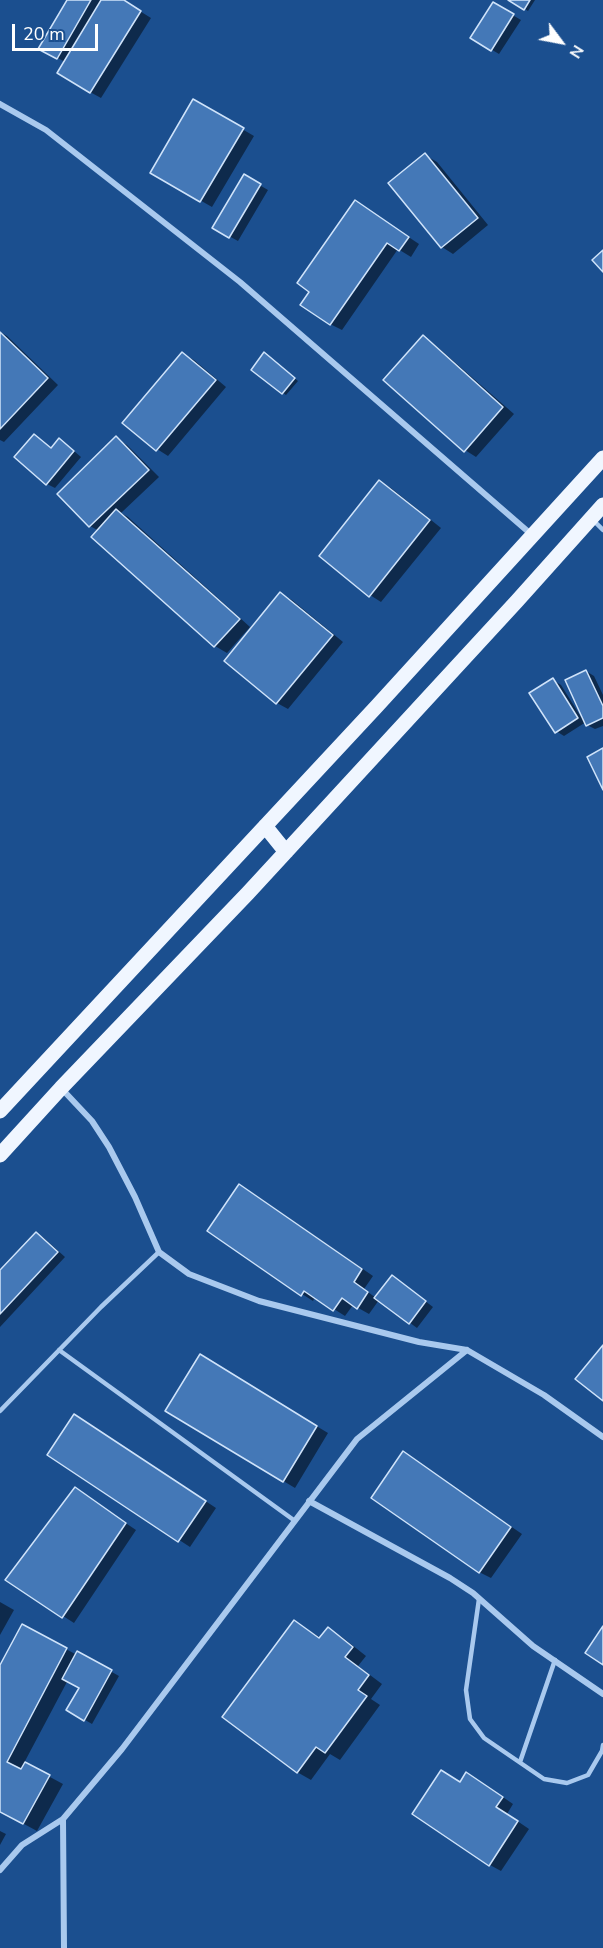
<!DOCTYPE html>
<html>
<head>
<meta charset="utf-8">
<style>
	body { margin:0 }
	#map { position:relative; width:603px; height:1948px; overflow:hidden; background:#1b4f8f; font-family:"Nunito Sans",sans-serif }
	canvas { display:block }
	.north { position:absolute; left:531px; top:12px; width:60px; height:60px; -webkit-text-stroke:4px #1b4f8f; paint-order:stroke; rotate:122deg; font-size:16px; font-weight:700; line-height:24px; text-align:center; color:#fff }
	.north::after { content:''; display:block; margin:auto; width:21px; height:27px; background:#fff; clip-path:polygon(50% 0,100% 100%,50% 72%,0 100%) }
	.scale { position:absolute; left:12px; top:24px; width:86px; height:27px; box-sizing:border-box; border:3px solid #fff; border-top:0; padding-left:8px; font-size:18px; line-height:21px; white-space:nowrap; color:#fff; -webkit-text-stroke:4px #1b4f8f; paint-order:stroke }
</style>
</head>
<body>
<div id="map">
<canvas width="603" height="1948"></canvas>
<div class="north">N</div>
<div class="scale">20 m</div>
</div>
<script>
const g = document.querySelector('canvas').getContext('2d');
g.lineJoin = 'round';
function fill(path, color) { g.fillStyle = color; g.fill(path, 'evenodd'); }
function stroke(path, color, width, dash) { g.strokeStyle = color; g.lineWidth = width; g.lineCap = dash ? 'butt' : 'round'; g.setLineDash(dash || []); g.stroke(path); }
fill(new Path2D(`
	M69 0H122L151 18 101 98 90 92 65 62 40 48Z
	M511 0H535L528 11Z
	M494 4 521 20 499 54 472 38Z
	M194 101 254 136 212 207 152 173Z
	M425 155 437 162 488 225 453 254 442 247Z
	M244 176 268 190 238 241 214 228Z
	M356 202 419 244 411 257 398 249 342 330 330 324 312 292Z
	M0 332 7 336 58 385 4 442 0 440Z
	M423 337 434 344 514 414 476 457 465 450Z
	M183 354 194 360 226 387 168 456 157 449Z
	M268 356 298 381 286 395 283 393Z
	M34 436 52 448 67 445 81 457 55 488 47 484Z
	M116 438 127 445 159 477 121 513 128 517 250 627 227 653 215 646 94 537 99 531 90 526 59 494Z
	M380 482 391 488 441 528 381 602 370 595Z
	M281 594 292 600 343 642 288 709 277 703Z
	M586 671 594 676 603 695V726L595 729 587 725 586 722 564 736 556 731 553 680 561 685 581 717 583 716Z
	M251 1192 373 1276 364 1289 376 1298 400 1282 433 1307 417 1328 379 1300 369 1314 353 1305 345 1316 315 1297 313 1301 302 1294Z
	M37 1233 44 1238 65 1257 0 1327V1272Z
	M200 1356 328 1433 295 1488 167 1411Z
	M86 1422 216 1508 190 1547 49 1455Z
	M404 1453 522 1534 491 1578 479 1572Z
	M75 1489 136 1530 74 1623 7 1580Z
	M0 1602 14 1610 0 1635Z
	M295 1622 321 1638 328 1629 342 1637 366 1656 358 1666 382 1684 371 1699 380 1705 340 1760 330 1754 311 1780 297 1772Z
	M23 1626 77 1655 78 1653 119 1676 92 1724 68 1710 81 1687 68 1680 24 1763 63 1784 37 1831 0 1811V1668Z
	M478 1780 513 1804 507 1814 529 1829 501 1871 490 1865 460 1784Z
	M0 1831 6 1834 0 1845Z`), '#0007');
const building = new Path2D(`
	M67 0H91L57 59 38 49Z
	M101 0H124L141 11 90 93 57 73Z
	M508 0H530L524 10Z
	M493 2 514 14 491 51 470 38Z
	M193 99 244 128 200 202 150 173Z
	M425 153 478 218 441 248 388 183Z
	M244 174 261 184 229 238 212 228Z
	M355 200 409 237 399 251 387 243 330 325 300 305 309 292 297 283Z
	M603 250V272L592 260Z
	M0 332 48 378 0 429Z
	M423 335 503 407 464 452 383 380Z
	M182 352 216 380 156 451 122 423Z
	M264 352 295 378 282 394 251 370Z
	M34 434 51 448 59 438 74 451 46 485 14 457Z
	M116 436 149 470 89 527 57 494Z
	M379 480 430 520 369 597 319 556Z
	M116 509 240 619 214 647 91 537Z
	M280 592 333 635 276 704 224 661Z
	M586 670 603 706V718L586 726 565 680Z
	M553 678 578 718 555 733 529 693Z
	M603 748V790L587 757Z
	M239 1184 362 1269 354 1282 368 1292 357 1309 342 1298 333 1311 304 1291 301 1296 207 1231Z
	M36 1232 58 1252 0 1314V1270Z
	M392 1275 426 1301 409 1324 374 1298Z
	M603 1345V1401L575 1379Z
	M200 1354 317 1426 283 1482 165 1411Z
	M74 1414 206 1501 178 1542 47 1455Z
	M403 1451 511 1527 479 1573 371 1498Z
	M75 1487 126 1523 62 1618 5 1580Z
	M294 1620 319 1638 328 1627 353 1647 345 1657 369 1675 358 1690 367 1696 325 1753 316 1747 297 1773 222 1717Z
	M22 1624 67 1648 7 1762 21 1769 25 1762 50 1775 23 1824 0 1812V1665Z
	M603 1626V1665L585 1653Z
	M77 1651 112 1670 84 1721 66 1710 79 1688 62 1679Z
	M441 1770 460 1782 466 1772 503 1797 496 1807 518 1821 489 1866 412 1814Z`);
fill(building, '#4478b7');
stroke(building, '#cfe3fa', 1.5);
stroke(new Path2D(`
	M593 520 603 530
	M59 1350 295 1521
	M0 1411 101 1307 159 1252
	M479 1599 466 1690 470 1719 484 1738 544 1779 567 1783 588 1775 602 1751 603 1745
	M520 1762 555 1660`), '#a9c9ee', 4.5);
stroke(new Path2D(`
	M0 104 46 130 240 282 532 535
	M61 1088 92 1121 109 1147 135 1197 159 1252 189 1274 259 1301 419 1342 467 1350 544 1395 603 1437
	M309 1501 450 1578 473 1593 533 1646 603 1694
	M63 1819 64 1948
	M0 1870 22 1845 63 1819 122 1749 357 1439 467 1350`), '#a9c9ee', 6);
stroke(new Path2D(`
	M265 826 286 852
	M0 1111 377 706 603 458
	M0 1155 61 1088 248 893 517 601 603 505`), '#f0f6ff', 15);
</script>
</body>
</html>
